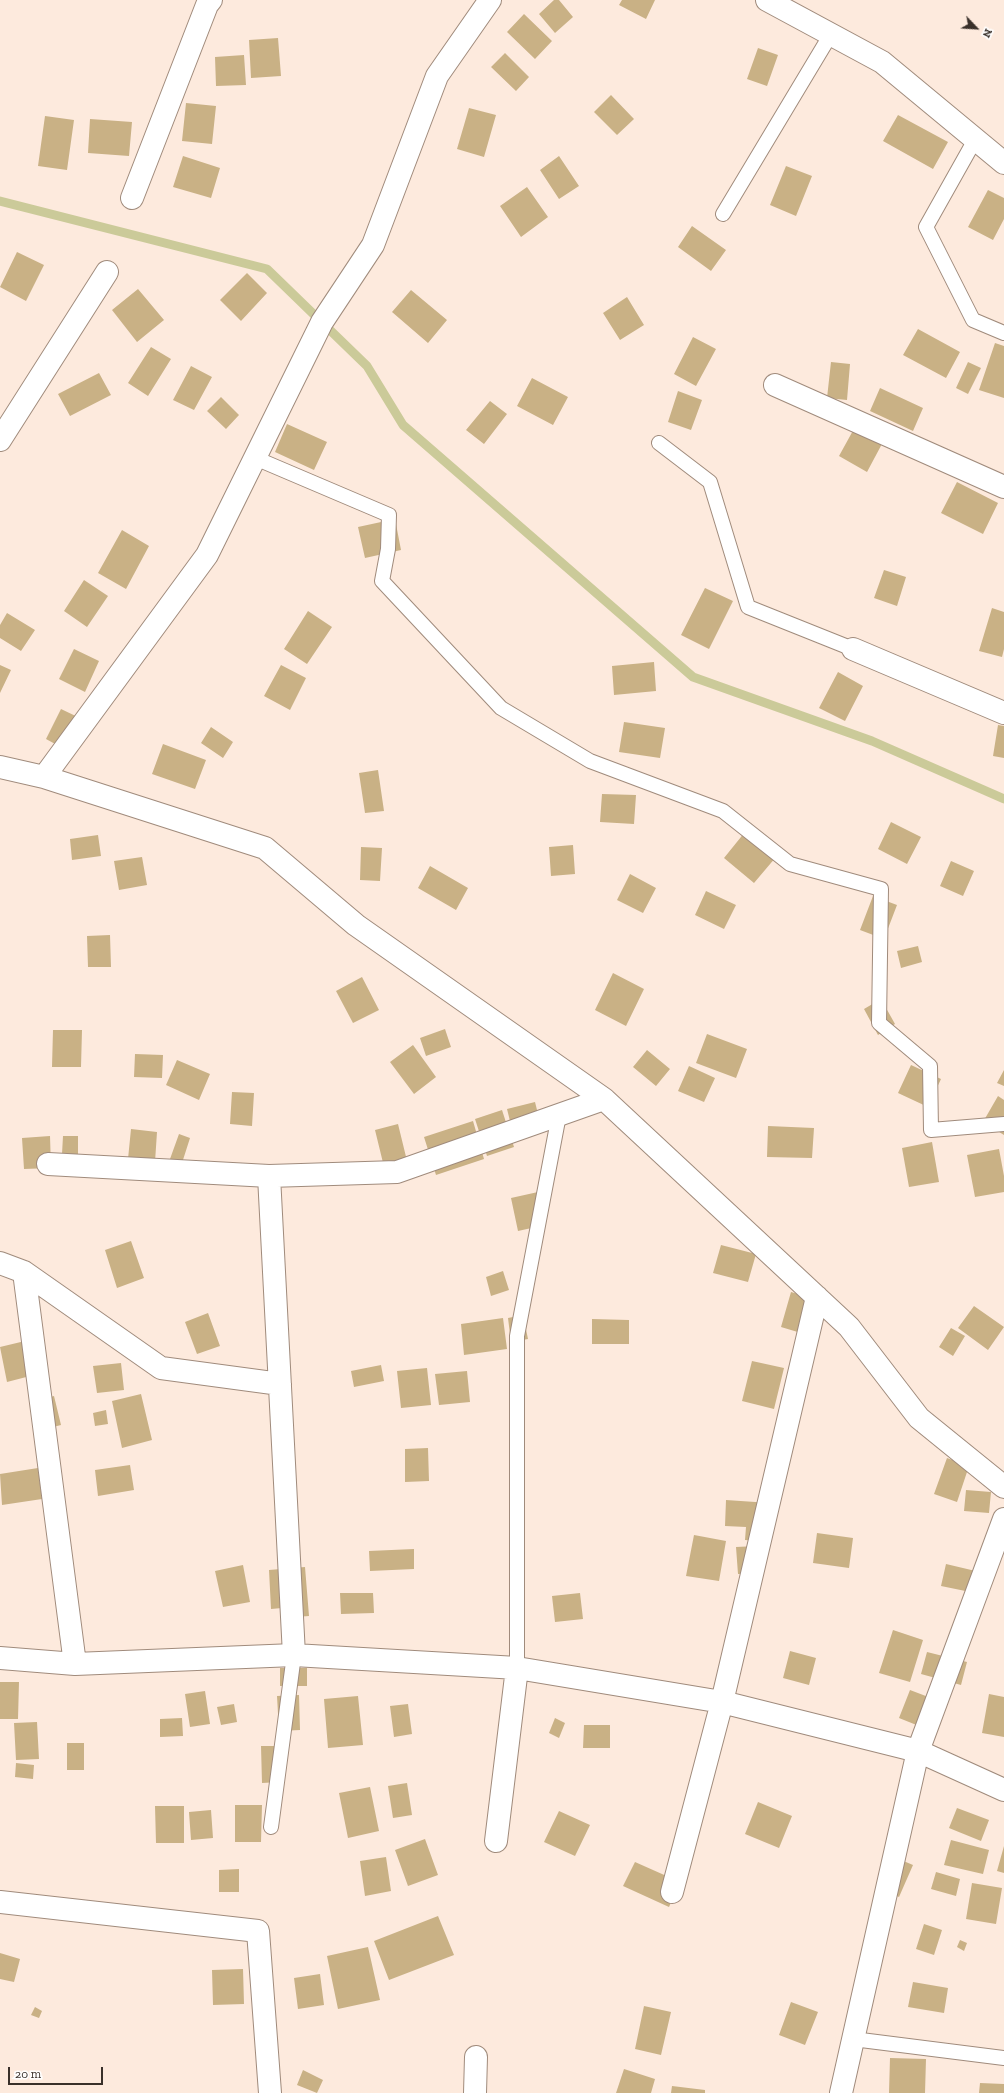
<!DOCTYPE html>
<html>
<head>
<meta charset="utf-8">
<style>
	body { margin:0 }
	#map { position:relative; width:1004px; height:2093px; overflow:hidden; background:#fdeadd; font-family:"Zilla Slab",serif }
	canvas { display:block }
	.north { position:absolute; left:956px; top:8px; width:40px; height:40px; -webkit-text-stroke:3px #fff; paint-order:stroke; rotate:115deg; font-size:11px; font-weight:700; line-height:16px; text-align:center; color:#39302a }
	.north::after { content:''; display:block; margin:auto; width:14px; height:18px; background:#39302a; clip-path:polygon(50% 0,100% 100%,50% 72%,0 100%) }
	.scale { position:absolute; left:8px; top:2067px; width:95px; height:18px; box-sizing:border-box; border:2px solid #39302a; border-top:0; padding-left:5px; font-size:12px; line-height:14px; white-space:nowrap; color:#39302a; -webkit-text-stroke:3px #fff; paint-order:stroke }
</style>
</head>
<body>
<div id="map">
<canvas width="1004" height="2093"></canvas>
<div class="north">N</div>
<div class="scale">20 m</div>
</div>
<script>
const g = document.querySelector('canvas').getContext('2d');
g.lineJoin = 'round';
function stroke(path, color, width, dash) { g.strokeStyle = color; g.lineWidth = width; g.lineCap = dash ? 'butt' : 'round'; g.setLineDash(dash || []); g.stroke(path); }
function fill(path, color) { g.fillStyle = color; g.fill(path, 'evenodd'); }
stroke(new Path2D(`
	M0 201 267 269 367 366 403 425 693 677 872 741 1004 799`), '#cbca99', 9);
fill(new Path2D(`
	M554 0H559L573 17 555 33 539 14Z
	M622 0H655L646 19 619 5Z
	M524 14 552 41 535 59 507 32Z
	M278 38 281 76 251 78 249 40Z
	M758 48 778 55 767 86 747 79Z
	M505 53 529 77 516 91 491 67Z
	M244 55 246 85 216 86 215 57Z
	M611 95 634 119 617 135 594 112Z
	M186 103 216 106 212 144 182 141Z
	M469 108 496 115 484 157 457 149Z
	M898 115 948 142 933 169 883 141Z
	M45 116 74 120 67 170 38 166Z
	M90 119 132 122 129 156 88 153Z
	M183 156 220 168 211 198 173 187Z
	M559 156 579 186 559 199 540 170Z
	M786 166 812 176 796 216 770 205Z
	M527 187 548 217 521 237 500 206Z
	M988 190 1004 198V219L993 240 968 227Z
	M692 226 726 250 711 271 678 247Z
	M17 252 44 265 26 301 0 287Z
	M247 273 267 293 241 321 220 300Z
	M138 289 164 320 137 342 112 310Z
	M411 290 447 320 428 343 392 312Z
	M627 297 644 325 620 340 603 313Z
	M918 329 960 352 946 378 903 355Z
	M693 337 716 349 696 386 674 374Z
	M995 343 1004 346V398L979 390Z
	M151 347 171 359 148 396 128 383Z
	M831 362 850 364 847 400 827 398Z
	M968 362 981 368 968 394 956 388Z
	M191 366 212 377 194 410 173 400Z
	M99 373 111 395 70 416 58 394Z
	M532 378 568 397 553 425 517 406Z
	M880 388 923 408 913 431 870 411Z
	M678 391 702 400 691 430 668 422Z
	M221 397 239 415 226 429 207 411Z
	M490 401 507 414 484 444 466 430Z
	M287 424 327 442 314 470 275 452Z
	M855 427 883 442 867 472 839 456Z
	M957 482 998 503 983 534 941 513Z
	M395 519 401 550 365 558 358 527Z
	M122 530 149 546 126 589 98 573Z
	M884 570 906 577 897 606 874 598Z
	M84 580 108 596 87 627 64 611Z
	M705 588 733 601 709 649 681 635Z
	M992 608 1004 612V649L1002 657 979 651Z
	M308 611 332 627 307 664 284 649Z
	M7 613 35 630 21 651 0 638V625Z
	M74 649 99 661 85 692 59 679Z
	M654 662 656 691 614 695 612 666Z
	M0 665 11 670 0 693Z
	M281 665 306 678 290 710 264 696Z
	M838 672 863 686 845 721 819 708Z
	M61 709 84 720 68 751 46 739Z
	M624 722 665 728 660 758 619 752Z
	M998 725 1004 726V758L993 756Z
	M211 727 233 742 223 758 201 743Z
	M163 744 206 760 195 789 152 774Z
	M378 770 384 811 365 813 359 773Z
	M602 794 636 795 634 824 600 822Z
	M891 822 921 837 907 864 878 849Z
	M745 832 776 857 754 883 724 858Z
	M98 835 101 856 72 860 70 839Z
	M573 845 575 874 551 876 549 847Z
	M361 847 382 848 380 881 360 880Z
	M142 857 147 885 119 890 114 861Z
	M951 861 974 871 963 896 940 886Z
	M430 866 468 888 456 910 418 888Z
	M630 874 656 888 643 913 617 900Z
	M706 891 736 905 724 929 695 915Z
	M873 896 897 905 884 939 860 930Z
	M110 935 111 967H88L87 936Z
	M918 946 922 962 901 968 897 951Z
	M613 973 644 989 626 1026 595 1010Z
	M362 977 379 1010 353 1023 336 991Z
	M881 999 895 1024 878 1035 864 1009Z
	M445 1029 451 1047 426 1056 420 1038Z
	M53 1030H82L81 1067H52Z
	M707 1034 747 1049 736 1078 696 1063Z
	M413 1045 436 1077 414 1094 390 1062Z
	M647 1050 670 1069 656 1086 633 1067Z
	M135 1054 163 1055 162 1078 134 1077Z
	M177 1060 210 1074 199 1100 166 1085Z
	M911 1065 941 1079 928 1107 898 1093Z
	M689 1066 715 1078 704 1102 678 1091Z
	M1004 1070V1086L997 1083Z
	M232 1092 254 1093 252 1126 230 1124Z
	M998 1096 1004 1100V1135L983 1122Z
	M535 1102 540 1122 512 1129 507 1109Z
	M502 1110 514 1147 487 1156 475 1119Z
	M473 1121 484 1159 436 1175 424 1137Z
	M398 1124 409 1169 386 1175 375 1130Z
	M768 1126 814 1128 812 1158 767 1157Z
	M131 1129 157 1132 155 1162 128 1159Z
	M179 1134 190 1138 182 1163 170 1159Z
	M50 1136 51 1168 24 1169 22 1138Z
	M63 1136H78V1155L62 1154Z
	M932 1142 939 1182 909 1187 902 1148Z
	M999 1149 1004 1176V1192L975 1197 967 1155Z
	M538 1192 545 1225 518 1231 511 1198Z
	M131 1241 144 1278 117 1288 105 1250Z
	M721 1245 756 1254 748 1282 713 1273Z
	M503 1271 509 1290 491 1296 486 1277Z
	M791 1292 822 1301 811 1336 781 1327Z
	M974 1306 1004 1327 988 1350 958 1328Z
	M208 1313 220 1346 197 1354 185 1322Z
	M523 1315 528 1339 511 1342 508 1318Z
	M503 1318 507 1349 464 1355 461 1324Z
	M592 1319 629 1320V1344H592Z
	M951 1328 965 1336 953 1356 939 1347Z
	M25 1341 34 1375 7 1382 0 1347Z
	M752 1361 784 1368 774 1409 742 1401Z
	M121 1363 124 1390 97 1393 93 1366Z
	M381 1365 384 1381 354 1387 351 1371Z
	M427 1368 431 1405 401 1408 397 1371Z
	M467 1371 470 1402 439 1405 435 1374Z
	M141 1394 152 1440 122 1448 112 1401Z
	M54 1396 61 1425 37 1431 31 1402Z
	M106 1410 108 1424 95 1426 93 1413Z
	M428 1448 429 1481 405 1482V1449Z
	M947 1458 969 1466 957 1502 934 1494Z
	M130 1465 134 1490 98 1496 95 1470Z
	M38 1468 42 1499 2 1505 0 1474Z
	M966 1490 991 1492 989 1513 964 1511Z
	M726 1500 770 1503 768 1542 745 1540 746 1527 725 1526Z
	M817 1533 853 1538 849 1568 813 1563Z
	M694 1535 726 1541 719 1581 686 1576Z
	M757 1546 759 1573 738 1574 736 1547Z
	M414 1549V1569L370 1571 369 1551Z
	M946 1564 984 1573 980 1594 941 1586Z
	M243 1565 250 1602 223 1607 215 1571Z
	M305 1567 309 1616 283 1618 282 1608 271 1609 269 1570Z
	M340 1593H373L374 1613 341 1614Z
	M580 1593 583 1619 555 1622 552 1596Z
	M893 1630 923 1640 910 1682 879 1673Z
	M790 1651 816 1658 809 1685 783 1678Z
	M927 1652 967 1662 961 1685 921 1674Z
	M280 1668H307V1686H280Z
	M0 1682H19L18 1719H0Z
	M910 1690 931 1698 919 1726 899 1718Z
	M205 1691 210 1724 190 1727 185 1694Z
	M989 1694 1004 1697V1737L982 1733Z
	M299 1695 300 1730 279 1731 277 1696Z
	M358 1696 363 1745 328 1748 324 1699Z
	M234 1704 237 1722 221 1725 217 1707Z
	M408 1704 412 1734 394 1737 390 1706Z
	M182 1718 183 1736 160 1737V1719Z
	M555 1718 565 1723 559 1738 549 1733Z
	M37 1722 39 1759 16 1760 14 1723Z
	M584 1725H610V1748H583Z
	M67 1743H84V1770H67Z
	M261 1746H279L280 1782 262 1783Z
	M16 1763 34 1765 33 1779 15 1777Z
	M407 1783 412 1815 393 1818 388 1786Z
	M370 1787 379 1831 348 1838 339 1793Z
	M758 1802 792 1816 779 1848 745 1834Z
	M235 1805H262L261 1842H235Z
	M155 1806H184V1843H156Z
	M957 1808 989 1820 981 1841 949 1828Z
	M211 1810 213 1838 191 1840 189 1812Z
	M559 1811 590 1825 575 1856 544 1842Z
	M425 1839 438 1875 408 1886 395 1850Z
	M951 1840 989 1850 983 1874 944 1865Z
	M1004 1846V1873L997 1871Z
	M386 1857 391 1891 365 1896 360 1861Z
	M894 1857 913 1865 899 1897 881 1889Z
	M635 1862 680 1882 669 1907 623 1886Z
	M239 1869V1892H219V1870Z
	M936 1872 960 1879 956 1896 931 1889Z
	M972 1883 1002 1888 996 1924 966 1919Z
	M438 1916 454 1955 389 1980 374 1941Z
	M924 1924 942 1930 934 1955 916 1949Z
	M960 1940 967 1943 964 1951 957 1947Z
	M368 1947 380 2000 338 2009 327 1956Z
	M0 1953 20 1959 14 1982 0 1979Z
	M243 1969 244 2004 213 2005 212 1970Z
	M320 1974 324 2005 298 2009 294 1978Z
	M913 1982 948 1988 944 2013 908 2007Z
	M791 2002 818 2012 805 2045 779 2035Z
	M644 2006 671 2012 661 2055 635 2049Z
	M35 2007 42 2011 39 2018 31 2015Z
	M890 2058 926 2059 925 2093H889Z
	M624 2069 655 2079 651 2093H616Z
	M303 2070 323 2080 317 2093 297 2085Z
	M980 2083 1004 2084V2093H979Z
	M672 2086 705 2090V2093H671Z`), '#c9b185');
const lane = new Path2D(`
	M976 138 926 227 973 320 1004 333
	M723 214 831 34
	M659 443 710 482 748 607 853 649
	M255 458 389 515 388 549 382 581 501 708 590 761 723 811 790 864 881 889 879 1023 930 1066 931 1130 1004 1124
	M517 1668V1336L559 1115
	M271 1827 294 1655
	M853 2039 1004 2058`);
const street = new Path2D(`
	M767 0 882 62 1004 163
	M132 198 207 5 211 0
	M775 385 1004 487
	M0 440 107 272
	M853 649 1004 713
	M0 767 44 777 265 848 356 925 604 1099 849 1327 919 1418 1004 1487
	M44 777 207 555 322 322 373 245 437 76 490 0
	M48 1164 269 1176 397 1172 604 1099
	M269 1176 294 1655
	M0 1263 24 1272 161 1368 280 1384
	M24 1272 75 1664
	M0 1658 75 1664 294 1655 517 1668 722 1702 918 1751 1004 1790
	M496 1841 517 1668
	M672 1892 722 1702 817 1297
	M0 1902 258 1931 270 2093
	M475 2093 476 2057
	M841 2093 918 1751 1004 1519`);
stroke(lane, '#a08b7c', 16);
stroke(street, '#a08b7c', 24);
stroke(lane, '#fff', 14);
stroke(street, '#fff', 22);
</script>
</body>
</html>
